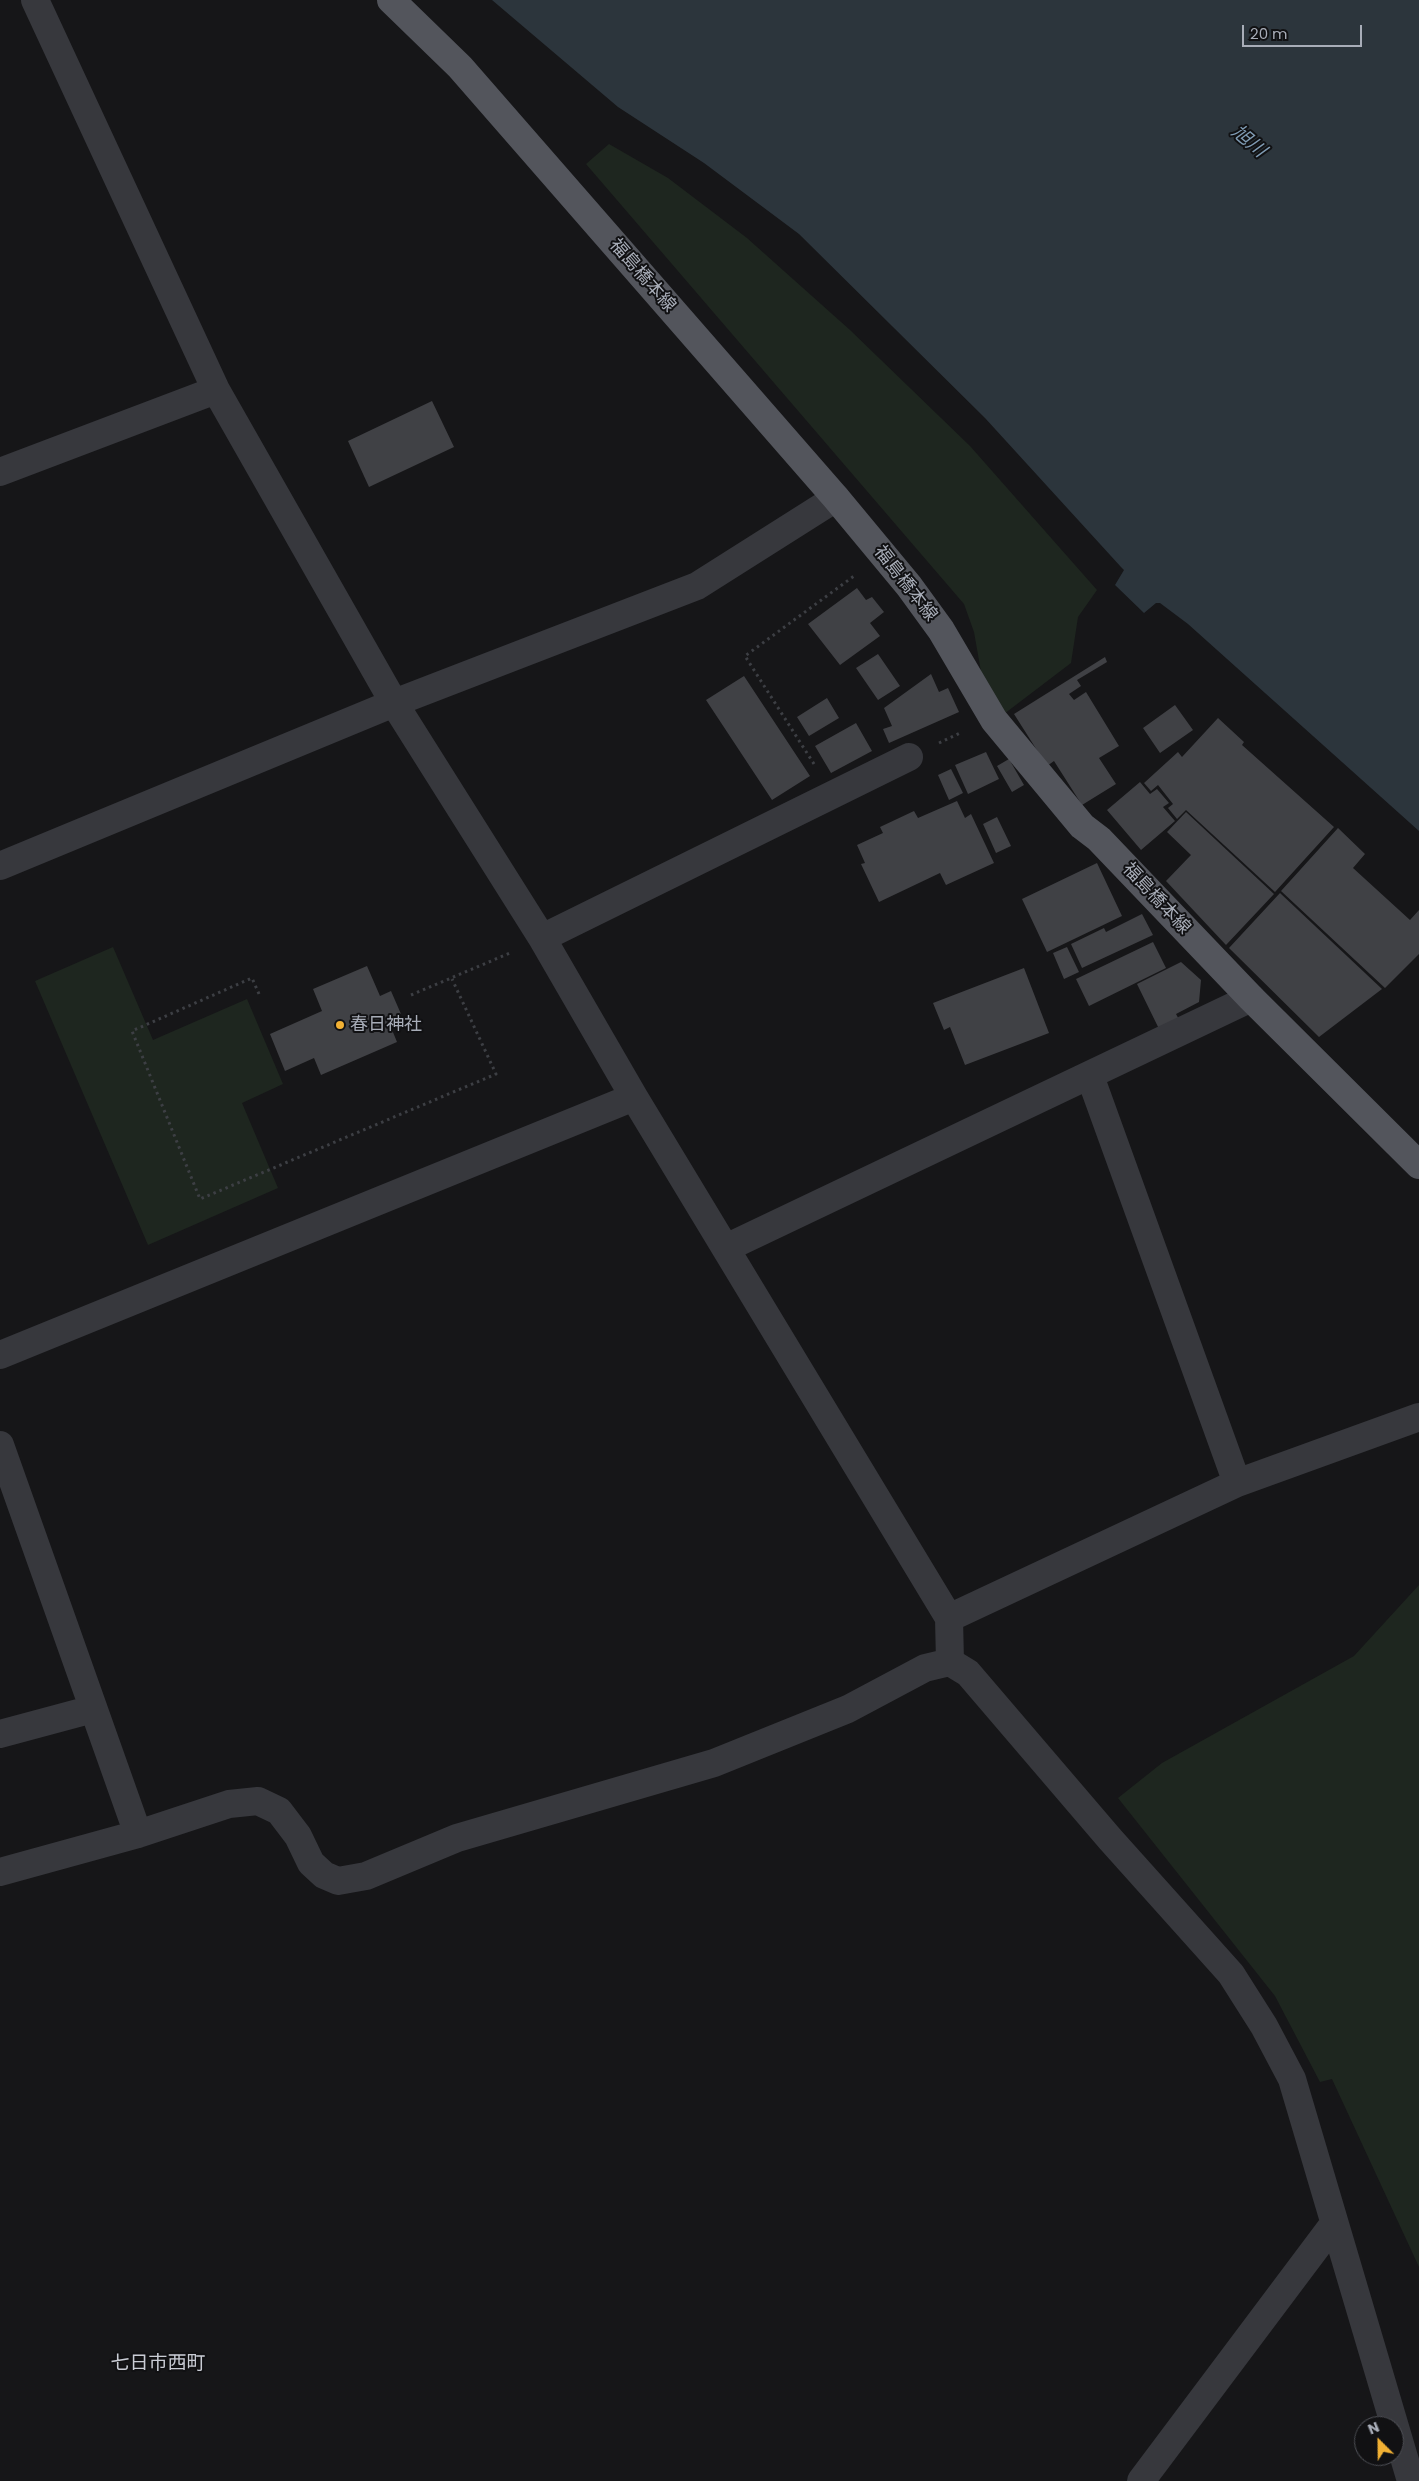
<!DOCTYPE html>
<html>
<head>
<meta charset="utf-8">
<style>
	body { margin:0 }
	#map { position:relative; width:1419px; height:2481px; overflow:hidden; background:#161618; font-family:Poppins,sans-serif }
	canvas { display:block }
	.north { position:absolute; left:1354px; top:2416px; width:50px; height:50px; box-sizing:border-box; background:#111113; border:1px solid #4d4f55; border-radius:50%; rotate:337deg; font-size:14px; font-weight:700; line-height:20px; text-align:center; color:#a8adb8 }
	.north::after { content:''; display:block; margin:auto; width:18px; height:22px; background:#f2b134; clip-path:polygon(50% 0,100% 100%,50% 72%,0 100%) }
	.scale { position:absolute; left:1242px; top:25px; width:120px; height:22px; box-sizing:border-box; border:2px solid #a8adb8; border-top:0; padding-left:6px; font-size:15px; line-height:18px; white-space:nowrap; color:#a8adb8; -webkit-text-stroke:4px #111113; paint-order:stroke }
</style>
</head>
<body>
<div id="map">
<canvas width="1419" height="2481"></canvas>
<div class="north">N</div>
<div class="scale">20 m</div>
</div>
<script>
const g = document.querySelector('canvas').getContext('2d');
g.lineJoin = 'round';
function fill(path, color) { g.fillStyle = color; g.fill(path, 'evenodd'); }
function stroke(path, color, width, dash) { g.strokeStyle = color; g.lineWidth = width; g.lineCap = dash ? 'butt' : 'round'; g.setLineDash(dash || []); g.stroke(path); }
function label(font, color, halo, rows, align = 'center') {
  g.font = font + ' Poppins,"Noto Sans JP",sans-serif'; g.lineWidth = 4; g.setLineDash([]); g.textBaseline = 'middle'; g.strokeStyle = halo; g.fillStyle = color; for (const [text, x, y, turn = 0] of rows) {
    g.save(); g.translate(x, y); g.rotate((+turn || 0) * Math.PI / 180); g.textAlign = isNaN(turn) ? turn : align; if (halo) g.strokeText(text, 0, 0); g.fillText(text, 0, 0); g.restore();
  }
}
fill(new Path2D(`
	M609 144 668 178 747 238 850 330 970 446 1097 590 1078 617 1071 663 1004 714 983 683 974 632 964 604 586 164Z
	M113 947 153 1040 247 999 283 1084 242 1103 278 1188 148 1245 35 981Z
	M1419 1585V2267L1332 2079 1320 2082 1275 1996 1118 1798 1162 1763 1354 1656Z`), '#1e261f');
fill(new Path2D(`
	M492 0H1419V831L1188 624 1160 603H1156L1144 613 1115 585 1124 570 1121 567 985 418 799 234 704 163 618 107Z`), '#2c353c');
fill(new Path2D(`
	M432 401 454 447 369 487 348 441Z
	M857 588 866 600 872 597 884 612 870 623 880 636 840 665 808 624Z
	M878 654 900 686 878 700 856 668Z
	M1105 657 1107 662 1077 680 1081 686 1069 694 1074 700 1086 692 1119 746 1099 758 1116 784 1082 805 1054 761 1047 766 1014 714Z
	M931 674 939 692 948 688 959 712 889 743 883 729 892 726 884 708Z
	M744 676 810 776 772 800 706 700Z
	M827 698 839 718 809 736 797 717Z
	M1175 705 1193 730 1160 753 1143 728Z
	M1218 718 1244 742 1242 745 1334 827 1275 892 1186 810 1177 819 1168 808 1173 804 1158 785 1151 791 1144 783 1178 752 1182 757Z
	M856 723 872 751 831 773 815 746Z
	M986 752 999 779 968 794 955 765Z
	M1009 759 1024 785 1012 792 997 766Z
	M951 769 963 793 949 800 938 775Z
	M1140 782 1150 794 1157 789 1169 803 1163 807 1175 821 1141 850 1107 810Z
	M957 801 965 818 971 814 994 863 946 885 940 873 879 902 861 864 865 863 857 845 883 833 880 827 914 811 918 818Z
	M1186 812 1274 894 1226 945 1166 881 1191 855 1167 832Z
	M997 817 1011 846 996 853 983 824Z
	M1338 828 1365 854 1353 868 1410 920 1419 910V954L1385 988 1281 891Z
	M1097 863 1122 916 1047 952 1022 899Z
	M1280 893 1382 989 1319 1037 1229 948Z
	M1142 914 1153 935 1082 968 1071 944 1104 928 1106 932Z
	M1153 942 1166 968 1089 1006 1076 979Z
	M1067 947 1079 972 1064 979 1053 953Z
	M1181 962 1201 980 1199 1002 1176 1014 1182 1025 1162 1035 1137 984Z
	M367 966 380 996 391 991 401 1014 388 1020 397 1042 321 1075 314 1058 285 1071 270 1034 322 1011 313 989Z
	M1024 968 1049 1033 965 1065 950 1027 944 1030 933 1003Z`), '#404145');
stroke(new Path2D(`
	M939 743 960 733
	M814 764 745 656 854 576
	M259 994 252 978 132 1031 200 1199 496 1074 452 979
	M411 995 510 953`), '#3d3f44', 3, [2.5, 4]);
stroke(new Path2D(`
	M35 0 216 390 394 703 542 938 634 1097 949 1618 950 1662
	M0 472 216 390
	M0 866 394 703 697 586 836 498
	M542 938 909 757
	M1090 1076 1237 1483
	M726 1248 1251 998
	M0 1355 634 1097
	M0 1445 138 1834
	M949 1618 1237 1483 1419 1417
	M0 1734 93 1709
	M0 1872 138 1834 229 1804 258 1801 279 1811 298 1836 311 1863 324 1875 338 1881 366 1876 457 1838 714 1763 848 1709 925 1668 950 1662 968 1673 1110 1839 1231 1974 1264 2026 1292 2079 1411 2481
	M1141 2481 1333 2225`), '#37383d', 28);
stroke(new Path2D(`
	M391 0 460 67 836 498 909 586 941 630 994 720 1082 826 1099 839 1251 998 1419 1165`), '#53555c', 28);
for (const [x, y, r, color] of [
	[340,1025,5,"#f2b134"]
]) { const dot = new Path2D(); dot.arc(x, y, r, 0, 2 * Math.PI); g.fillStyle = color; g.fill(dot); stroke(dot, '#111113', 2); }
label('18px', '#a8adb8', '#111113', [
	["福島橋本線",642,276,49],
	["福島橋本線",905,584,52],
	["福島橋本線",1156,899,47]
]);
label('18px', '#a8adb8', '#111113', [
	["春日神社",350,1025]
], 'left');
label('italic 19px', '#7f9bb3', '#111113', [
	["旭川",1248,142,40]
]);
label('19px', '#c9ccd4', '#111113', [
	["七日市西町",158,2364]
]);
</script>
</body>
</html>
